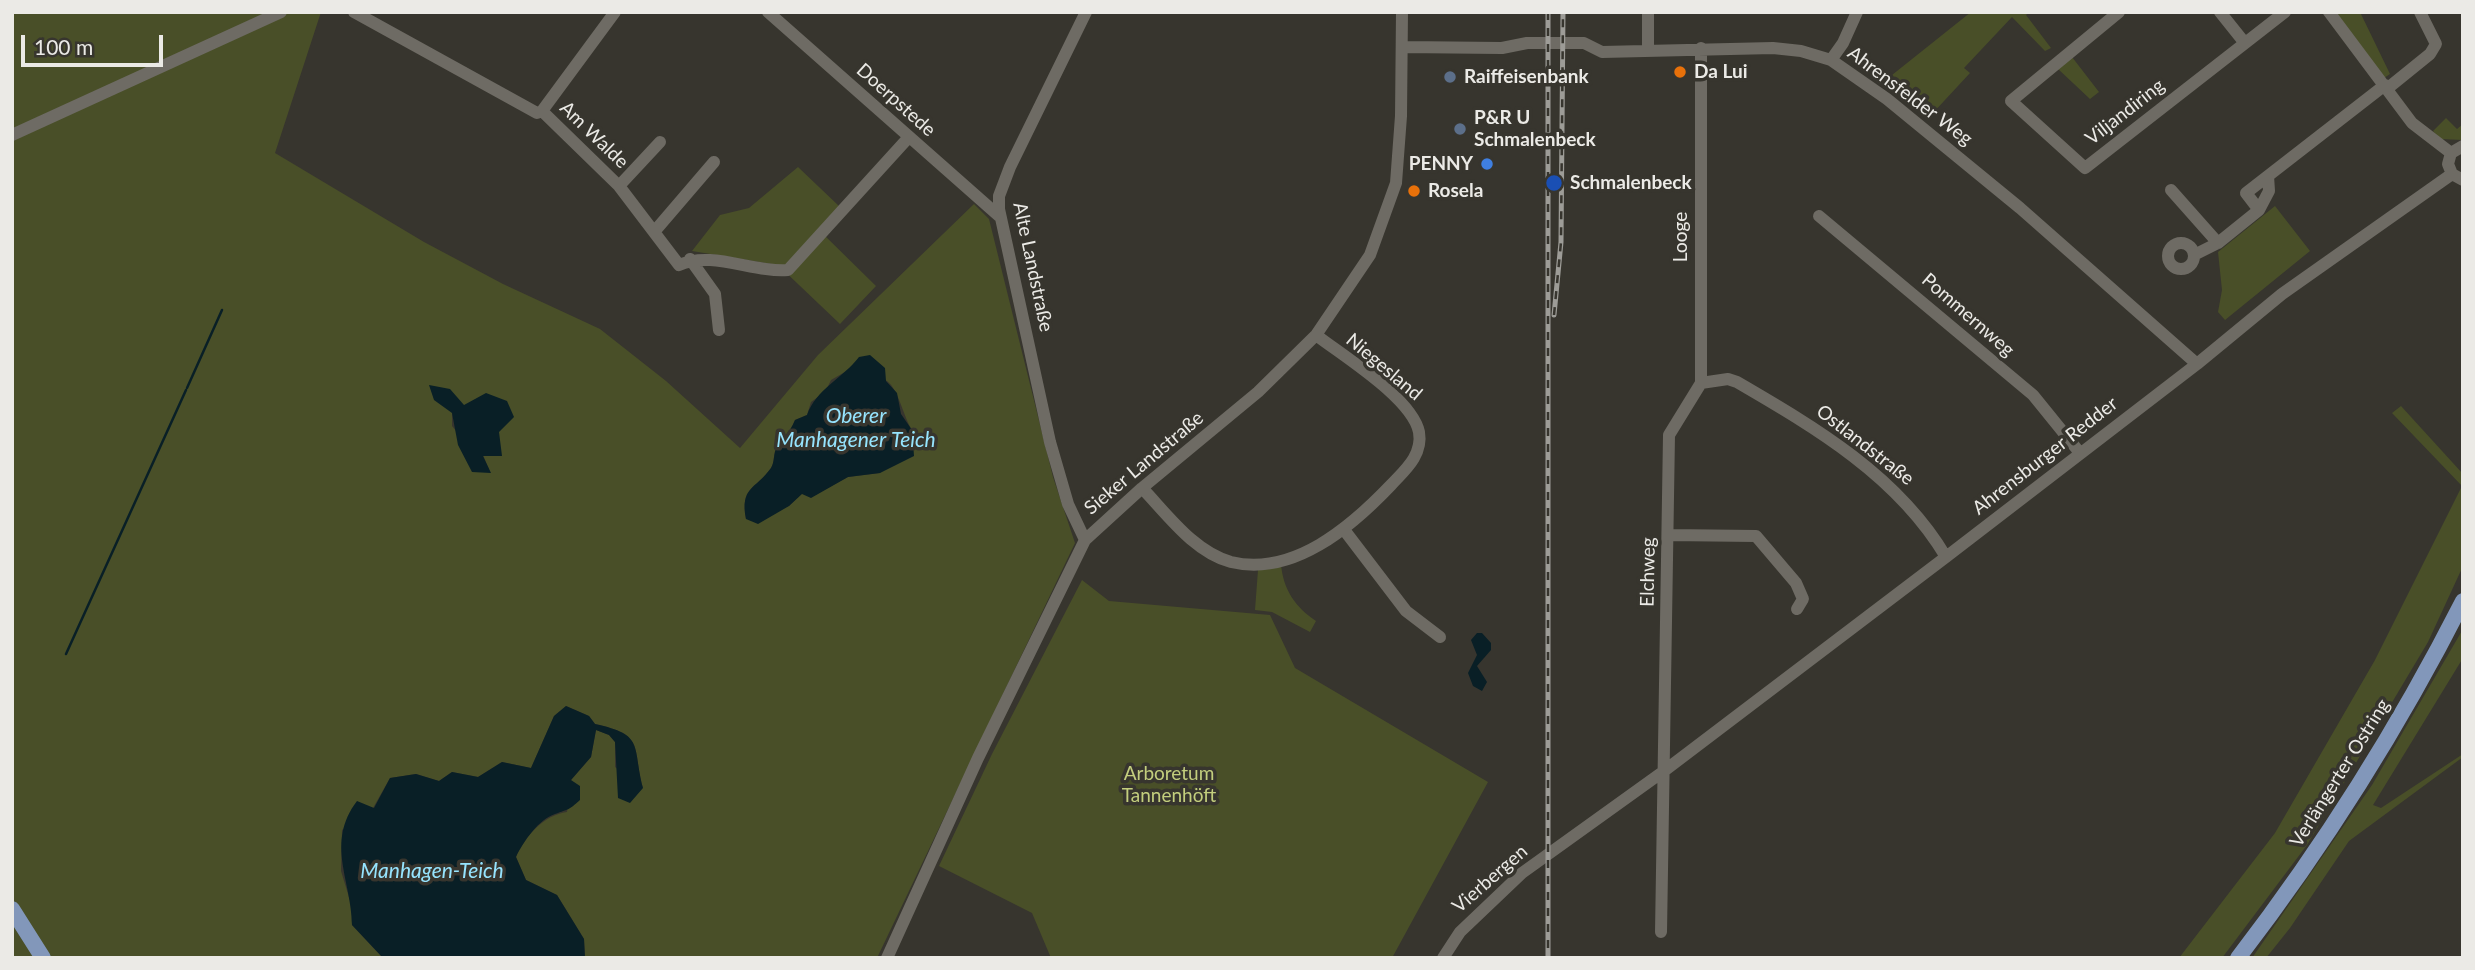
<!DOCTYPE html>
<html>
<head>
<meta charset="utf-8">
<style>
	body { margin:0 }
	#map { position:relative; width:2475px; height:970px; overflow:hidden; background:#37352e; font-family:Lato,sans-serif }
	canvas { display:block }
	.frame { position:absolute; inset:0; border:14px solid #ebeae6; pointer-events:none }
	.scale { position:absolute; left:21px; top:35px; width:142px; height:32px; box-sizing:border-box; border:4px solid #ebeae6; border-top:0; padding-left:9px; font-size:21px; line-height:24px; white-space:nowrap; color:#ebeae6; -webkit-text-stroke:5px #37352e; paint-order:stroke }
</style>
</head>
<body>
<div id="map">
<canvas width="2475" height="970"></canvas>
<div class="frame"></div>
<div class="scale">100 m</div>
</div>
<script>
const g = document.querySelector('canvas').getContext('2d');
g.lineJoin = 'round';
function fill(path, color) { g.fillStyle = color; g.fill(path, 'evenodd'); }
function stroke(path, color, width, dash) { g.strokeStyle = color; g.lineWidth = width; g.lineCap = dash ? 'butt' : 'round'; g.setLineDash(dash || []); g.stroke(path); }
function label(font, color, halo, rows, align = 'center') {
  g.font = font + ' Lato,sans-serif'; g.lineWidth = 7; g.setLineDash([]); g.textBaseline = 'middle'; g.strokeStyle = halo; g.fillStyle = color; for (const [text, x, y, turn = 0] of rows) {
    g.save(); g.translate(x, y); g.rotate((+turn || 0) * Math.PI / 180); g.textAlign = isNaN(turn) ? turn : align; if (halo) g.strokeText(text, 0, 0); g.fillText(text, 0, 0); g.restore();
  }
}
fill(new Path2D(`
	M12 12H321L275 153 424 242 503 284 600 329 666 381 740 448 818 355 974 204 989 219 1053 477 1075 543 877 958H585L584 939 557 895 526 880 516 857C525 836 544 815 567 812L571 780 591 757 596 730 609 735 615 742V767L643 788C632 745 645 735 595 724L589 716 566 706 554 716 531 768 502 762 478 777 452 772 439 781 416 774 390 778 373 808 342 830 341 871 352 907V925L383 958H12ZM850 369C860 373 878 375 887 381 899 390 903 416 912 430L880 473 848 477 811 497 802 493 789 506 746 519C740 487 755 490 771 468 775 462 773 453 777 447 782 437 789 435 795 420L807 415 811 402 825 392 831 380ZM452 413 483 455 490 472 452 426Z
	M1971 12H2029L2026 15 2051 48 2045 51 2012 17 1964 68 1970 73 1932 114 1887 79Z
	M2333 12H2360L2390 74 2384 78Z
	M2072 57 2099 92 2090 99 2057 68Z
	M2446 118 2457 129 2463 124V140L2440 139 2433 131Z
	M798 167 840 207 819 230 876 286 840 324 778 265 692 251 720 215 749 208Z
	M2275 206 2310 251 2225 320 2218 312 2222 290 2218 252Z
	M2401 406 2463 474V566L2428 642 2307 845 2222 958H2179L2275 833 2375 660 2462 486 2392 413Z
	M1281 564C1283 589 1295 607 1316 621L1310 632 1272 612 1255 610 1258 570Z
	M1082 580 1109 601 1270 615 1295 668 1488 782 1392 958H1051L1032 913 939 866 992 754Z
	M2463 629V658L2373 805 2381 808 2463 754V757L2349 841 2290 928 2266 958H2252L2372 785Z`), '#494f28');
fill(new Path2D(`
	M870 355 885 368 886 381 897 393 901 414 912 430 914 456 880 473 848 477 811 498 802 494 789 506 758 524 746 519C740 487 755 490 771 468 775 462 773 453 777 447 782 437 789 435 795 420L807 415C816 389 843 378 859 357Z
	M429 385 450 389 464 405 486 393 507 401 514 417 499 432 502 456H483L491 473 472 472 458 445 452 413 434 400Z
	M1477 633H1482L1491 643V650L1477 666 1487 682 1482 691 1473 686 1468 673 1477 655 1471 640Z
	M566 706 589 716 595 724C645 735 632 745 643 788L630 803 618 798 615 742 609 735 596 730 591 757 571 780 580 786V800C569 810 569 809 555 814 539 819 523 842 516 857L526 880 557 895 584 939 585 958H383L352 925C352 881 325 843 357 801L374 808 390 778 416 774 439 781 452 772 478 777 502 762 531 768 554 716Z`), '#091f26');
stroke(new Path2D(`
	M187 388 222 310
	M66 654 186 390`), '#091f26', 2.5);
stroke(new Path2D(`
	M354 12 537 113 542 111 615 12
	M768 12 999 216
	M1648 12V50
	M2119 12 2011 101 2085 168 2285 12
	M2220 12 2244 42
	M2329 12 2412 123 2451 153
	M1402 47 1502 48 1527 43H1584L1602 52 1773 48 1801 51 1831 60 1887 99 2020 208 2197 364
	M1831 60 1843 43 1857 12
	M2388 88 2430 54 2436 44 2420 12
	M542 111 619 186 679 265C712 250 753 273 788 270L909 137
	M12 135 281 12
	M2463 146 2451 153 2448 164 2452 174 2463 180
	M619 186 660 142
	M2171 190 2218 243
	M2259 210 2269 191 2268 176
	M1819 216 2033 395 2080 453
	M654 232 714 162
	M2168 256a13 13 0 1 1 26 0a13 13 0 1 1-26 0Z
	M2194 255 2218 243 2259 210 2246 193 2385 85
	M690 259 715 294 719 330
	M1701 383V48
	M1701 383 1728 379 1737 382C1816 428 1898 476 1946 557
	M1142 488C1167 514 1194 552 1231 562 1293 577 1351 527 1391 485 1405 470 1423 455 1419 432 1412 398 1343 356 1316 335
	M1345 531 1406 611 1440 637
	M1668 535 1756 536 1796 583 1803 599 1797 609
	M1085 540 1068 504 1050 442 999 209V196L1010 167 1086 12
	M1661 932 1669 435 1701 383
	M887 958 978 758 1085 540 1142 488 1258 392 1316 335 1370 255 1396 183 1401 116 1402 12
	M1443 958 1460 932 1522 873 1664 771 1946 557 2197 364 2282 294 2452 174`), '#6e6b64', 12);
stroke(new Path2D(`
	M12 909 43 958
	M2238 958C2324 846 2399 727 2463 601`), '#8297ba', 16);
const rail = new Path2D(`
	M1548 12V958
	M1554 315 1561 242 1563 12`);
stroke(rail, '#9d9c97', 5);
stroke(rail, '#37352e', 2.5, [8]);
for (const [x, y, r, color] of [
	[1680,72,7,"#e8710a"],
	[1450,77,7,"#5c6f8a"],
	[1460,129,7,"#5c6f8a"],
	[1487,164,7,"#3f7fe0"],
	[1554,183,9,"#1a4fb4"],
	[1414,191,7,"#e8710a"]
]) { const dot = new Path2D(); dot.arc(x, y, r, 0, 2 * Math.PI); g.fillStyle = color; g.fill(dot); stroke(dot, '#37352e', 2.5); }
label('bold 19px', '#ebeae6', '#37352e', [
	["Da Lui",1694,72],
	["Raiffeisenbank",1464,77],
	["P&R U",1474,118],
	["Schmalenbeck",1474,140],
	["PENNY",1473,164,"right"],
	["Schmalenbeck",1570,183],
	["Rosela",1428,191]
], 'left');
label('19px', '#ebeae6', '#37352e', [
	["Ahrensfelder Weg",1910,96,37],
	["Doerpstede",896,100,42],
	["Viljandiring",2125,112,-38],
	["Am Walde",594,135,44],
	["Looge",1681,237,-90],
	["Alte Landstraße",1033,267,78],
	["Pommernweg",1968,315,41],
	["Niegesland",1384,367,40],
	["Ostlandstraße",1865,445,38],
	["Ahrensburger Redder",2045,456,-38],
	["Sieker Landstraße",1144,463,-40],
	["Elchweg",1648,572,-89],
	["Verlängerter Ostring",2340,773,-58],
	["Vierbergen",1490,879,-41]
]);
label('19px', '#c3ce7d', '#37352e', [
	["Arboretum",1169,774],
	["Tannenhöft",1169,796]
]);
label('italic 21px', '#96e4fe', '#37352e', [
	["Oberer",856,416],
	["Manhagener Teich",856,440],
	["Manhagen-Teich",432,871]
]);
</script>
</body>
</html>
